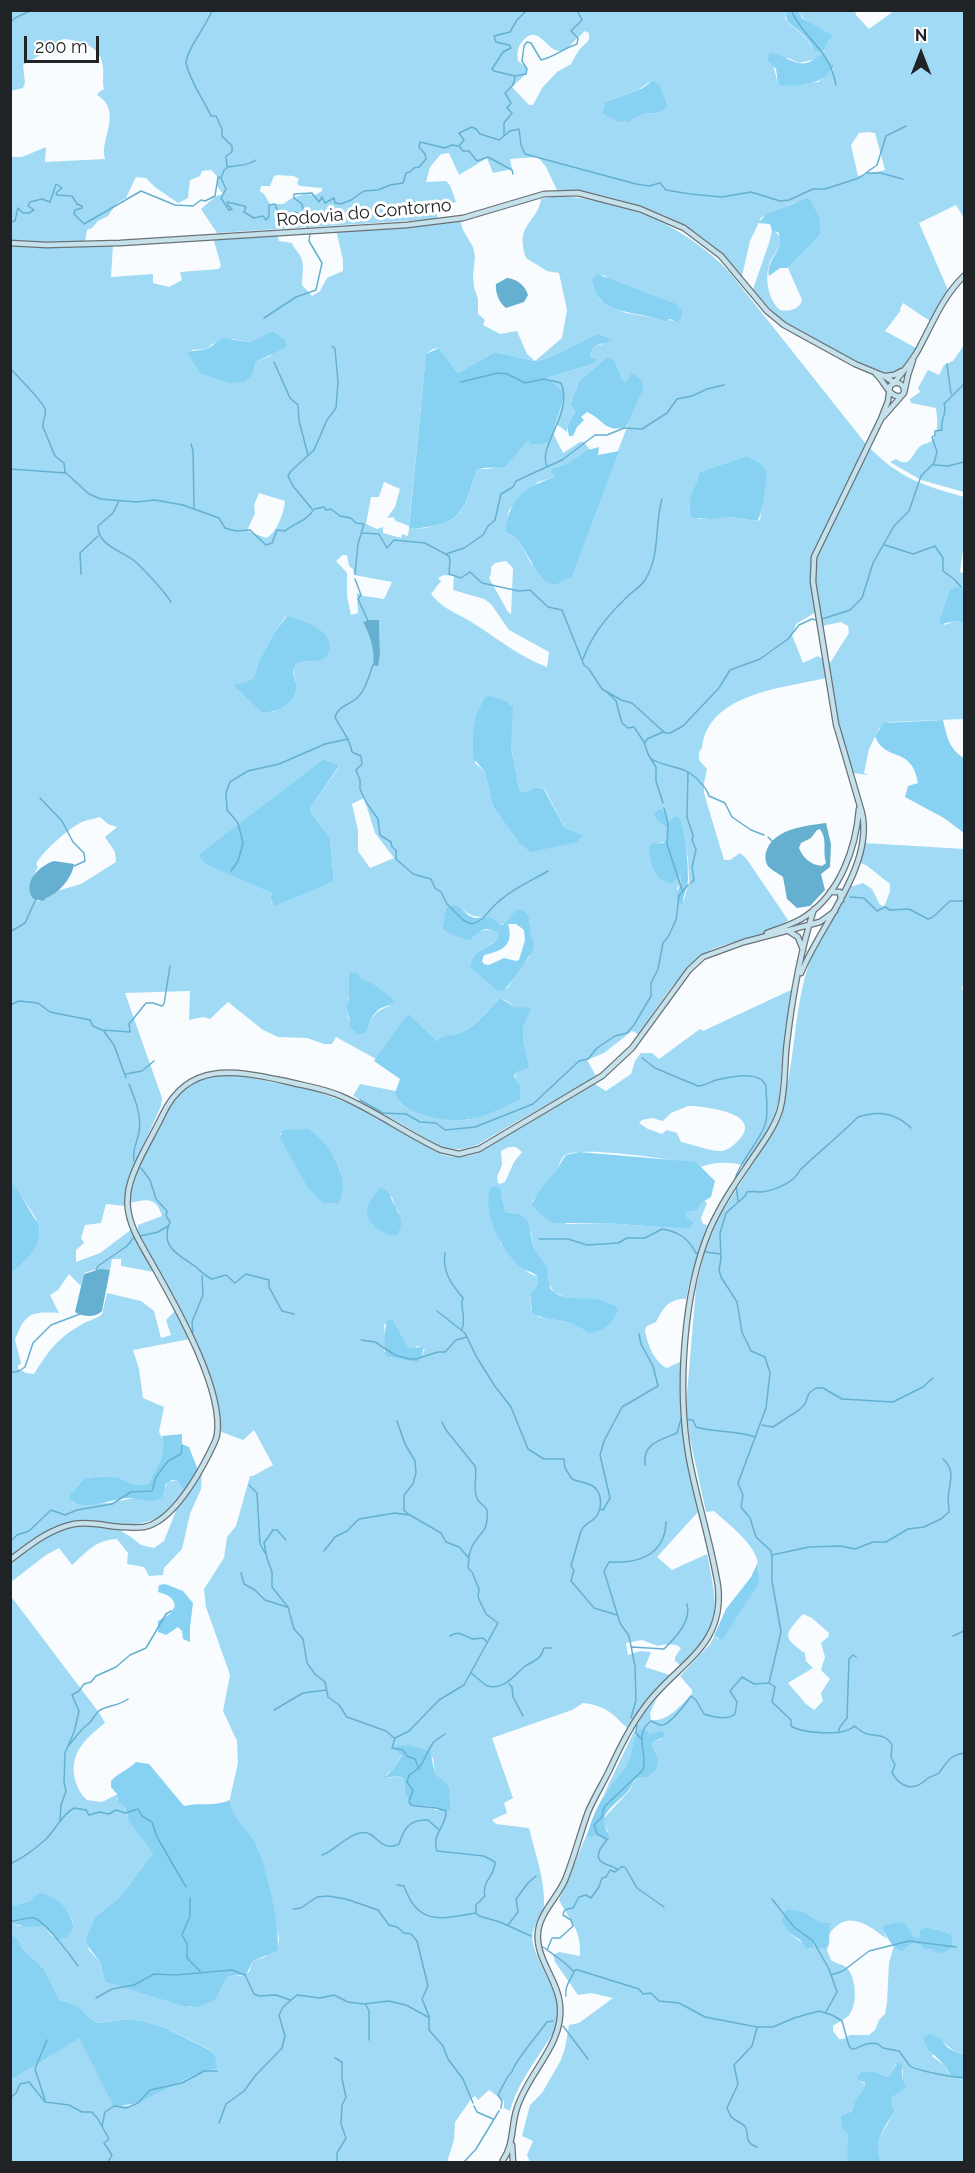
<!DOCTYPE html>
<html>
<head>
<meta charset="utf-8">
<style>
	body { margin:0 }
	#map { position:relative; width:975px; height:2173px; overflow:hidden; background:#f8fcfe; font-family:Raleway,sans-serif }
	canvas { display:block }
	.frame { position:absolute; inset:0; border:12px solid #202325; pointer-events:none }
	.north { position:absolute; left:891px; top:24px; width:60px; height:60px; -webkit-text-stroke:4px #fff; paint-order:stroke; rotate:0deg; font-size:16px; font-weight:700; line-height:24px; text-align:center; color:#202325 }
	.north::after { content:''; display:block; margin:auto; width:21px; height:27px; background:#202325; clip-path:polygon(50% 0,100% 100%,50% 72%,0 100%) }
	.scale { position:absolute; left:24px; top:36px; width:75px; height:27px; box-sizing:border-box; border:3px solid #202325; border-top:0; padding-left:8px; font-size:18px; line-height:21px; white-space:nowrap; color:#202325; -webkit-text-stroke:4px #fff; paint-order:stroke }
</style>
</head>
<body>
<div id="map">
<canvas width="975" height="2173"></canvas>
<div class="frame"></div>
<div class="north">N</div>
<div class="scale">200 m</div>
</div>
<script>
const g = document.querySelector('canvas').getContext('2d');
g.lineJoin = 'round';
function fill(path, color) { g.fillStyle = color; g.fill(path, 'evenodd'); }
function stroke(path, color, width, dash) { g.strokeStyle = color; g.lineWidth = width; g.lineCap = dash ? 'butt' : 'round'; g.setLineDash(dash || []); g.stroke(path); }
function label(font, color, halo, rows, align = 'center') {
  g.font = font + ' Raleway,sans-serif'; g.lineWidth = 6; g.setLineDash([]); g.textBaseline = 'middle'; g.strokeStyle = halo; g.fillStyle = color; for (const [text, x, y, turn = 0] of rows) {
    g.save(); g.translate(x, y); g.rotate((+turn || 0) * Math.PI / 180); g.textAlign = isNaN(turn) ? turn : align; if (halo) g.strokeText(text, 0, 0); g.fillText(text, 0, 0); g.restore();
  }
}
fill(new Path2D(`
	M11 11H788L785 19C793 28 809 38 813 49L824 46 830 41C822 28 805 24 798 11H855L856 15 869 29 894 11H964V218L956 205 919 223 948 290 930 321 903 303 900 309 901 310 885 331 916 348 902 369 888 374C857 362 808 340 782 320 771 311 762 300 753 289L769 243 772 231H775L781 238C780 250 772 255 769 265 765 280 768 299 780 310 789 312 800 309 802 300L788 268 821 234 810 199 793 203 761 218 750 241 742 276C706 233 678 218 626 202 603 195 582 190 557 190L546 167 538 157 510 159 512 169 493 173 487 158 459 175 449 153 441 154 430 167 426 182 446 181 450 185 456 202 444 206 437 213V219L217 233 201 209 216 196 223 194 217 186V176L211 170 202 171 200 176 190 180 188 198 178 203 155 187 146 178 136 177 126 198 117 203 108 216 98 221 92 228 87 230 85 242 54 244 11 241 10 157H22L46 147 45 162 105 159C99 139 124 111 97 95L98 93 104 89C102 82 104 75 103 68 102 47 82 40 63 39L56 46 23 65 25 83 23 88 11 91ZM585 31 589 33V40L579 50 571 64 557 72 542 88 533 105H529L512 87 527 73V68L518 61C517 54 517 48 522 42 536 24 544 45 555 50 558 51 561 51 564 51ZM788 58 799 63 812 60 834 69 818 82 782 86 778 84 773 64ZM648 83 660 85 668 105C659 118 650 110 638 116 635 117 633 121 630 123L619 122 606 102 638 90ZM867 132 875 133 885 170 858 176 851 145 859 133ZM277 175 294 176 299 179 297 184 300 186 322 188V191L315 195 305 194 292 198 283 204H270L264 194 260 191 261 186H270L274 176Z
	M558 196C624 200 686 225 731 274L866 444 814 552 811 575 816 612 796 624 792 635 803 663 818 656 823 659 826 678C784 688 708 693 702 748L699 752V760L707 769 704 783V793L724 860H730L740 853 746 858 788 920C775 936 726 941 707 952 682 967 657 1009 638 1034L632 1031 604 1053 587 1060 596 1076 477 1145C464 1150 452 1151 439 1146L353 1096 360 1084 396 1091C395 1101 403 1107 412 1110 461 1128 475 1122 520 1098L521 1087 516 1079 515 1073 530 1068C529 1060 524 1053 523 1045 521 1022 526 1010 500 998 487 1011 477 1026 460 1033 451 1037 446 1035 437 1041L408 1013 376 1059 336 1037 332 1044H324L307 1038 278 1037 263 1030 228 1002 210 1019 203 1017 189 1020 190 991 125 993 162 1098 161 1106 128 1180 125 1206 106 1204 101 1223 85 1225 81 1238 84 1243 76 1250V1262L100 1253 132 1229 154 1272 121 1266V1259H112L110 1270H94L84 1273 81 1286 69 1274 58 1290 50 1295 59 1313C31 1311 25 1313 15 1340L21 1363 18 1366V1369L26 1373 34 1374C48 1352 57 1338 81 1325 88 1320 95 1320 102 1314L107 1293 141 1301 154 1311 161 1338 171 1335 166 1320 175 1311 190 1339 133 1350 139 1369 143 1398 164 1407 159 1432 165 1444 164 1454 149 1483C135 1489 129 1480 116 1477 106 1475 95 1477 85 1478L71 1493 72 1502 86 1504 109 1503 163 1492 168 1482 177 1480 185 1492C161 1528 133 1526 95 1524 87 1524 78 1522 71 1524 61 1525 22 1551 11 1558V1273C19 1266 40 1241 40 1231 40 1220 18 1191 10 1183L11 246 54 248 113 245 111 277 153 274V283L169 287 182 280 180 272 219 269 221 265 213 238 277 234 279 241 292 243C294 249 300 253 302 260 304 267 302 277 302 285L312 296 320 291 327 278 343 271V260L336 230 460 219 463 230 473 247 475 257 473 276 474 287 478 299V314L485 320 483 325 500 334 517 331 527 354 535 361 562 338 567 310 559 273 547 271 526 258C514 223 538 223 541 199ZM603 275 612 281 657 297 674 321 626 313 600 300 591 280ZM273 331 285 339 270 356 256 362 253 374 200 373 195 363 192 350 207 349 212 344 233 339 249 342ZM597 334 603 344 594 346 590 355 594 359H597L593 364 547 378 563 391 564 397 556 424 567 432V426L575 411 570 404 580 380 606 358 622 380 627 381 631 378 627 427 600 498 532 565 518 540 505 531 509 510 538 482 555 477 567 464 590 450 584 442H580L563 453 553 433 550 442 541 445 532 444 528 439C521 448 504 466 492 468 487 470 483 468 477 470 467 498 466 521 433 526 425 528 417 530 409 528L408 536 402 534 401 538 383 533V527L377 529 366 524 371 497H379L384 482 400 489 395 507 387 518 393 517 396 521 409 526 426 354 433 349 439 348 458 373 495 352 535 361 549 358ZM747 456 767 472 760 520 757 521 730 517 698 519 689 509C690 496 697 485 699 472ZM259 493 285 501C284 512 277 533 266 538L247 531 255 513 254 505ZM343 555H347L349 566 353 569 354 575 392 582 384 599 364 596 357 593 358 613 351 615 347 596V573L336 561ZM506 561 513 568 511 614 508 612 489 578 491 574V567L495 563ZM444 575 454 576 453 590 484 599 491 604 509 630 549 652 547 667C520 657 498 639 473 623 456 612 445 611 431 594L441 581 438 578ZM286 616C304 621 317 626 328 641L320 660H304L296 664C291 673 295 674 296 683 299 697 283 707 272 712L236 684 248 681 254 677 258 663 274 633ZM368 621H379L380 654 373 665C375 650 370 636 363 622ZM489 696 511 704V746L519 789 521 792H531L535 787 545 789 564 827 583 835 519 843 493 807 485 772 475 763ZM325 759 339 767 311 807 310 811 330 838 334 881 272 904 270 899 272 893 198 855ZM364 798 375 833 394 858 370 868 358 851V830L352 804ZM100 817 108 824 117 827 105 837 115 852 116 862 81 884 57 891 44 900 39 901 33 899C28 888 32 877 38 867L36 864C43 851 69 828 82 822 88 819 94 819 100 817ZM679 817 688 858 689 882 683 903 677 889 681 881 680 875 673 883 658 875 650 858 659 843 665 842 667 838V828L657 820 669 823ZM459 906C476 922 475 913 492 920 498 922 499 925 506 924L510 916 528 918 530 920V956L507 988 496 990 470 966C472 947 490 950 498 937L497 932 493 929 478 931 471 940 461 939 442 929 446 909ZM363 981 372 983 390 1006C375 1010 371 1018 367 1032L356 1036C354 1028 350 1024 348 1016 346 1009 349 1002 349 994Z
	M964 345V492L921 480 890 462 896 459C912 470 912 451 922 445 928 442 931 444 934 437 939 427 937 418 936 408L911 403 910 399 920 392 918 388 928 370 939 375 944 365 953 361Z
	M869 447C900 479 923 485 964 497V542L960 572 964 574V588L956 587 944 625 956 621 964 623V719L889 722 879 728 869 749 864 773 868 775 853 773C837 750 833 695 828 666L849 633 848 626 841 622 822 626 815 578 816 558Z
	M864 843 964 849V979L962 990 964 992V2054L954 2051 943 2042 932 2056 944 2065 951 2077 964 2080V2162H882C867 2142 894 2123 893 2108 893 2104 891 2101 891 2098 905 2087 901 2085 903 2070L896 2064 888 2077 875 2072 858 2080 866 2085 852 2111 845 2114 849 2139 847 2162H530L527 2155 533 2141 522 2136 530 2105 542 2093 561 2060 565 2048 569 2025 579 2023 613 1998 591 1993 578 1995 555 1962 553 1955 559 1952 580 1956C581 1928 571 1923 559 1900L589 1829 587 1836H593L598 1833 603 1837 608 1831 604 1825 603 1819 630 1790 635 1779 643 1778 655 1752 652 1744 655 1741 662 1739 639 1729C631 1740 633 1754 627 1766 621 1776 610 1786 603 1796L641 1717 657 1698 650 1713 651 1720C668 1722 681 1705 692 1694V1690L680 1676 711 1643 714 1636 718 1639C731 1632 731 1621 740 1610 779 1563 751 1544 714 1511L706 1512 690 1439 686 1406 696 1288 706 1246 719 1217 773 1132C796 1081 791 1023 807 970 816 939 840 915 850 885L853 886 863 883 872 889 880 905 884 906C887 902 888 895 890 891V884L866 865 858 862ZM803 1614 812 1618 829 1633 828 1637 821 1643 825 1657 821 1670 830 1679 821 1693 823 1701 814 1710 806 1704 788 1683 813 1668 806 1661 805 1653C781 1637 785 1634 803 1614ZM789 1909 800 1911 822 1923H827L830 1925 829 1934C848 1908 868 1925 887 1939L882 1929 889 1924 907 1925 913 1936 919 1938 926 1927 949 1933 934 1949 913 1943 901 1952 894 1946 889 1963 887 2003 885 2014 879 2020 875 2030 869 2035H850L843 2039H839L833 2031V2026C838 2022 846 2019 849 2015 858 2004 856 1979 848 1969 844 1964 836 1964 831 1960L827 1950 829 1944 826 1948 820 1949 813 1943 812 1948 810 1949 788 1932 781 1921Z
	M793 989 784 1044 779 1099 775 1115 768 1129 744 1166C734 1161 712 1162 701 1167L698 1164C678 1161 576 1144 564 1156 560 1160 559 1168 555 1172 548 1183 539 1191 532 1202L567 1224 603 1223 689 1229 693 1224V1221L687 1217 684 1213 694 1211 704 1200 707 1203 701 1218 703 1224 708 1225 690 1280 686 1299C669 1298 663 1308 656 1322L647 1326 645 1330C647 1343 654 1362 667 1368L682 1361C678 1413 685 1461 698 1512L657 1557 672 1570 707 1554C718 1608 723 1624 680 1665L675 1661V1657L681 1648C676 1643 664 1644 658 1646L642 1640 626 1643 628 1655 640 1651 651 1652 645 1667 670 1675 645 1701 627 1728C611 1712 606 1706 583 1703L572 1710 492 1738 513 1798 504 1803 507 1813 492 1820 496 1824 529 1828C535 1853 545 1879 544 1905 543 1917 530 1925 533 1943 539 1971 565 1995 556 2026 553 2035 547 2042 542 2050 530 2069 516 2088 510 2111L504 2108V2101L489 2090 478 2100 475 2096 472 2098 455 2122 454 2140 447 2162H11V2080L79 2037 95 2069 117 2106H130L139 2103 194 2075 214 2069 211 2050 163 2027 142 2021 129 2019 100 2023 93 2021 78 2006 60 2000 44 1969 22 1948 18 1939 11 1934V1923L19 1926H44L53 1937 73 1922 67 1910 34 1898 30 1901 11 1906 10 1595 100 1714 105 1723C88 1737 71 1750 74 1775 76 1785 80 1794 87 1800L102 1802 118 1794 117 1799 125 1807 127 1816 153 1853 120 1897 95 1917 88 1933 86 1940 89 1950 100 1962 105 1982 191 2007 224 1982 229 1976H241L249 1972 253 1961 265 1957 278 1946 279 1939 272 1902 258 1849 233 1812 231 1805 230 1798 238 1763 237 1741 223 1711 230 1675 206 1607 204 1589 224 1558 227 1537 236 1526 250 1476H253L273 1465 254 1430 243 1440 219 1431V1415L194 1339 138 1233V1225L162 1216C156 1195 145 1200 129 1203L132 1182 164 1109 175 1094 202 1076 235 1075 313 1090 353 1105 441 1154C455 1159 468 1157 481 1152L595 1084 606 1091 631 1074 635 1061 641 1053H652L659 1059 700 1029 703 1031ZM688 1106C704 1106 766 1113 738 1141 734 1145 728 1150 722 1151 713 1152 691 1144 681 1142L677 1133 667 1130 662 1134 648 1129 639 1123 642 1120 652 1118 663 1121 671 1113ZM285 1130H294L333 1156 340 1170 342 1187 338 1204 323 1203 280 1134ZM509 1147H516L522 1152 514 1162 505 1182 500 1184 498 1183 497 1177 502 1165 501 1151ZM501 1189 505 1212 520 1214 531 1233 534 1249 548 1273 549 1284 554 1292 567 1298 596 1299 615 1305 601 1329 597 1332 579 1324 539 1317 531 1309 530 1294 538 1284V1277L529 1273 501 1244 491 1218ZM378 1191 392 1197 395 1207 399 1212 378 1229 371 1221 367 1209ZM393 1320 409 1348H415L417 1346 425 1349 418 1363 389 1357 384 1351 386 1343 384 1325ZM395 1748 433 1758 435 1774C451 1789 449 1788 451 1809L436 1810 429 1806 413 1807 405 1795 404 1779 397 1776 388 1778 386 1775 394 1768 402 1754 396 1751Z
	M202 1471 201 1489 190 1514 182 1549 164 1568 163 1575 149 1576 144 1567 127 1564 128 1553 117 1539C95 1540 87 1552 72 1565L59 1548 46 1555 11 1582V1562L46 1537 69 1528 84 1525 118 1529 131 1537 141 1545 154 1548 164 1541 177 1508Z`), '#a1daf4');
fill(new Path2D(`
	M788 10 798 11 802 18 832 35C830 42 825 45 822 51H814C810 38 797 30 787 21L786 15Z
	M769 53C782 53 796 68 809 62 814 60 817 56 822 55L834 66C825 85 801 85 782 86L778 84 776 69 768 60Z
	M653 81 660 85 668 105C660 118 650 110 639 116 635 117 633 120 630 123L619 122 602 113 606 102 641 89Z
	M807 198 810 199 819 217 821 234 788 268H780L769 276C765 259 787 249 778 232L772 231 770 224 758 223 767 214Z
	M597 274 676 304 682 311 681 318 677 322 670 319 666 321C648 314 612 314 599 298 596 293 594 286 591 280Z
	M273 331 285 339 286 347 256 362 253 374 245 382 229 383 200 373 187 352 207 349 223 338 249 342Z
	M597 334 613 340 594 346 590 355 594 359H598L593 364 547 378 563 391 564 397 550 442 541 445 531 444 528 440 505 467 484 468 477 470C467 497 466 521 433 526 425 527 417 530 409 528L426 354 439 348 458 373 495 352 535 361 549 358Z
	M606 358H611C618 365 618 372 622 380L627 381 632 373 642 380 643 389 626 427C604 433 605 420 587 412L581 417 584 420 577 427 573 436H569L567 426 575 411 570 404 580 380Z
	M599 447 598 455 619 451 572 576 555 585 547 582 538 573 518 540 505 531C509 500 525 486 555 477L551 472 552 469 567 464 588 450Z
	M747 456 762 465 767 472C766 483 763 515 757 521L730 517 712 519 693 518C683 503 697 488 699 472Z
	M956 587 964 588V623L956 621 941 624 939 622 950 590Z
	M287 616C301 619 330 629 330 647 329 652 327 657 323 659 314 663 305 658 296 664L293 671C293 677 298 683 296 690 293 704 275 714 262 712L235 687V684L248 681 254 677 258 663 274 633Z
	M490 696 508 702 513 707 511 746 519 789 521 792 531 791 535 787 544 789 564 827 583 835 577 842 531 852 519 843 493 807 485 772 473 758V732L476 716 485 697Z
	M943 720C947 737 949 749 964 758V833L944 818 905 797 908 786 918 783C912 745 885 763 875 736L883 723Z
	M324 759 339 766 311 807 310 811 330 838 334 881 274 906 270 899 272 893 206 864 198 855Z
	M660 809 664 812 669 823 674 817H679C686 837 688 859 688 879 688 888 683 894 683 903L681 904 676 897 681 881 680 875 673 883C655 883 649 862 649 847L652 844 664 843 667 838V828L657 820 654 813Z
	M450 906H459L468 915 474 918 489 917 502 925 506 923 510 916 518 909C535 913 528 927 531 935 533 941 535 942 533 949 530 957 510 985 503 991L496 990 470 967C472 946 490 951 498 937L497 932C486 925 478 931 471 940 461 941 451 934 442 929L446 908ZM508 924H516L524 930 525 940 519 960 516 961 504 958 489 965 484 964 482 961 484 955C504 951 514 944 508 924Z
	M349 972 356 973 363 980 372 983 394 1000C390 1008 384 1005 378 1010 371 1016 369 1025 367 1032L356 1036 354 1030 349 1027 350 1021 346 1007 349 1000Z
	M500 998 516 1008 525 1007 531 1009 523 1026V1043L530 1068 515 1073 514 1076 521 1087 520 1099C481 1119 462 1128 419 1113 408 1109 398 1105 395 1093L400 1079 374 1061 408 1013 437 1041C444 1034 451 1037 460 1033 477 1026 487 1011 500 998Z
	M308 1129C329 1143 353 1179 338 1204L323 1203 308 1188 280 1138 282 1131 285 1130Z
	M579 1152 696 1162 715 1181 711 1197 701 1203 697 1210 685 1213 687 1217 693 1221V1224L689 1229 603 1223H553L540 1214 532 1205C536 1191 547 1183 555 1172 559 1167 562 1160 566 1155Z
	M11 1183C20 1192 25 1203 32 1214 34 1219 38 1221 39 1226 44 1244 23 1263 11 1273Z
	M496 1186 501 1189 505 1212 520 1214 528 1222 534 1249 547 1267 550 1288C563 1303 580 1296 597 1299 603 1300 609 1304 615 1305L618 1310C613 1323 602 1333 588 1333 569 1315 546 1324 532 1312L530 1294 538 1284V1277C532 1271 524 1270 518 1265 499 1246 483 1214 490 1188Z
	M380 1188C391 1189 390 1198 395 1206 400 1217 405 1222 397 1235 383 1237 366 1223 367 1209 368 1203 377 1192 380 1188Z
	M388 1320H393L409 1348 424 1347 421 1358 418 1363 389 1357 385 1354C385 1346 384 1324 388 1320Z
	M182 1434V1444L189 1447 198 1470 185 1492 177 1480H172L166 1484C164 1490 164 1498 157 1500 149 1503 138 1498 129 1498 112 1498 85 1513 69 1499L71 1493 85 1478C95 1477 106 1475 116 1477 129 1480 135 1489 149 1483 156 1467 168 1455 162 1436Z
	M758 1562 759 1583 722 1640 714 1636 726 1609 751 1577Z
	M165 1584 183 1591 193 1603 190 1627V1642L183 1639 182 1631 178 1627 166 1635 158 1632V1621L170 1614 175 1606C173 1596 167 1595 158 1592L159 1585Z
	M639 1729H644L650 1734 660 1731 665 1733 664 1737 655 1741 652 1744 658 1760 656 1770 647 1777 635 1779C632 1783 631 1788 628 1791 622 1799 603 1811 604 1821 604 1828 609 1833 610 1840L605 1841 598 1833 590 1838 587 1836C592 1816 600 1800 612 1784 617 1778 623 1772 627 1765 633 1754 631 1740 639 1729Z
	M408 1745 430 1751 435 1774 447 1784 449 1788 451 1809C441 1814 439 1808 430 1806 425 1805 418 1807 413 1807L405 1795 404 1779 398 1776 384 1778 394 1768 402 1755 395 1750V1746Z
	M136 1762 149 1764 184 1806C199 1802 216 1807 230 1800 232 1819 251 1832 258 1849 266 1869 282 1932 277 1951L253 1961 246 1975 229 1976 224 1982 215 2000 198 2007 184 2006 105 1982 100 1962 87 1945 86 1940 88 1933 95 1917 120 1897 153 1853 129 1821 125 1807 118 1801 117 1794 111 1787V1781C118 1773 128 1770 136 1762Z
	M40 1893C57 1897 72 1909 73 1928L67 1937 57 1940 44 1926 26 1927 11 1923V1906L30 1901Z
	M789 1909 801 1911 822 1923H830L829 1944 826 1948 819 1949 813 1943V1948L807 1949 800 1940 788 1932 781 1921 785 1914V1911Z
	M901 1922 907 1925 913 1936 919 1938 920 1931 926 1927 949 1933 952 1938V1946C947 1953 940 1954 932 1952L933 1949H924L921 1945 913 1943 901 1952 892 1945 882 1929 884 1925Z
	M11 1934 18 1939 22 1948 44 1969 60 2000 78 2006 93 2021 100 2023 129 2019 142 2021 163 2027 210 2050 215 2056 217 2068 194 2075 139 2103 114 2107 79 2038 11 2080Z
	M929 2034 942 2039C945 2049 955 2052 964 2054V2080L951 2077C949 2073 947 2068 943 2064 934 2053 927 2053 923 2037Z
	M898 2062 902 2064V2078L906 2087 891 2098 894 2112C885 2126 871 2146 882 2162H847L848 2134 842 2128 841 2116 852 2111 855 2102 865 2087V2083L858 2080 857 2077 861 2072H875L888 2077Z`), '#87d2f3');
fill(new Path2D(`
	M507 278C517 279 525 285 528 295L524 302 506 308C499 303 495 292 496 284Z
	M369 620H379L380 654 378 666 373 665C375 650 370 636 363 622Z
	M826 823 831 844 830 867 821 874 825 890 810 906 797 908 787 899 783 877C778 873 771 870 768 866 765 861 765 857 766 852 773 829 804 826 826 823ZM820 829C828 840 822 851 826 863L822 866C811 865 803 858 799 848L801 843 811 838 817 830Z
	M54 861 74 864C73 874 64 887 55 893 51 896 47 897 43 901L33 899C22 882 39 866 54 861Z
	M101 1269 110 1270 102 1311C96 1318 83 1317 75 1312L84 1274Z`), '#65b0d0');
stroke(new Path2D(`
	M527 10 517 20 510 32 494 36 496 42 509 45 511 48 503 52 492 69 494 71 515 76 526 74 527 69 522 61 524 46 527 42 531 43 541 60C555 57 564 48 577 44L578 38 571 31 582 20 577 10
	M791 10C804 40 829 47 836 85
	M10 23 15 18 32 10
	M504 135V123L512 113 507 108 511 103 505 93 513 85 515 77
	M459 146 464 140 459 133 472 127 476 129 480 134 499 140 510 131 519 129 521 145 525 154 636 184 649 186 660 183 666 190 690 194 722 197 751 192 780 201 789 200 813 189H825L859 178 877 165 886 136 906 126
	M459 146 463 151H469L477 161 488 157 512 170 513 174
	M228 167C237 165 248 166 256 160
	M866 173H880L903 179
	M221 178 226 189 221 198 229 210 232 209 228 205 227 202 244 206 246 207 244 212 254 218 263 216 266 220 269 216V205L275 204 278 212 285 213 287 217 295 212 300 214
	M301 214 304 213 302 204 294 198V194L312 193 319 202 322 197 325 203 334 198 335 203 341 204 351 200 364 191 378 190 390 185 403 183 406 173 410 172 414 168 419 167 426 159 425 154 419 147 420 142 445 148 452 145 458 146
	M301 215 309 229
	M10 222 15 221 18 208 23 213H29L34 210 28 206 30 202 42 199 50 202 56 184 62 188 56 193 57 195 72 196 77 204 82 206V208L75 210 74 214 84 224 141 191 175 205 193 206 201 200 205 201 215 196 218 177 221 178 224 170 227 168 226 156 232 152V146L222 136V129L216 116H211C203 98 190 82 186 63 188 47 205 28 212 11
	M264 318 296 297 316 290 322 263 309 241 310 233
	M274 362 290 398 298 405 299 421 308 455
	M947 364 951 394
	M10 368C16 375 44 403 45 409 47 416 42 420 43 427L55 456 64 463 65 472
	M461 382 498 373 507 374 525 383 544 379 561 383C574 414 537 446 547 466
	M191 444 193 451 194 507
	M934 465 948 466 964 462
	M10 469 66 473 89 494 101 499 136 502 155 500 183 505 219 518 225 528 236 531 250 530 266 545 272 543 277 530 285 531C295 523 308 520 314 509L324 507 326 510 331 509 340 516 351 518 356 523 364 524 358 544 355 574
	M119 501 113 513 98 526C98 547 124 551 137 563 147 573 164 591 171 602
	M312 509 293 486 288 476 291 471 314 450 327 420 336 408 338 382 335 349 332 346
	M362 533 379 534 387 548 394 540 425 543 449 556 450 561 449 574 461 578 470 572 482 583 519 591 530 590 548 607 562 610 584 665 589 669 602 689 621 700 632 703 665 733H670L683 726 719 688 730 670 760 659 788 639 799 625 812 619 816 620
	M885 545 913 554 935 546 943 558V571L955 580 961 587
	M446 554 464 548 483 535 488 526 495 520 501 494 513 487 516 481 562 460 595 435H607L624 428 642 429 667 413 677 399 692 396 707 389 724 385
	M81 574 80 553 98 536
	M355 579 361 595 358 599 369 623
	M822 619 850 610 862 598 873 563 894 526 909 511 921 476 934 463 937 452 932 437 935 435V431L942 430C939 422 948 413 944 404L964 384
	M583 659C591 637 607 616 625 599 631 592 640 588 645 580 661 555 654 525 662 499
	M373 665C369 675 366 690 358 697 350 705 338 706 335 717 342 732 349 736 352 752L361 756 362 764 356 770 360 780V789L366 802 378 819 380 835 391 842 392 847 396 850V859L413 874 431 879 435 888 441 892 447 904 463 920 471 924C482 922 486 914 493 907 508 891 529 882 548 871
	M607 692 616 701 622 723 628 728 634 727 644 742 648 754 656 767V781L663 803
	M645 743 647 739 663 732
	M650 758C666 769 684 764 698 780 703 786 707 788 709 796L725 803 732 817 751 830 764 835
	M688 772 687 817 693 835 692 840 696 850 692 867 694 880 691 883
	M40 798 62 821 73 842 84 853 85 861 74 866
	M664 808 668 823 667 844 682 890
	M768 837 772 841
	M231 871 238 861 243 843 238 823 227 810 226 793 230 782 248 771 279 764 325 744 348 739
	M850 897 864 898 877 911 885 907 890 910 909 909 928 919 933 917 950 901H964
	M10 932 25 923 36 899
	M10 1005 19 1001 38 1003 50 1012 90 1020 93 1026 102 1030 130 1032 129 1024 146 1003H153L162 1006 164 1004 170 966
	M103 1030 114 1045 126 1078
	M642 1058 655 1068 698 1086C705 1086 710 1082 716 1080 730 1077 760 1070 766 1086 766 1098 769 1114 765 1125 759 1142 737 1166 735 1180
	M126 1074 142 1071 154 1061
	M129 1084C135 1099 142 1116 139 1132 137 1143 132 1150 134 1161
	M360 1100 383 1113 406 1114 420 1122 436 1123 445 1130 475 1127 533 1104 579 1061 588 1059 597 1048 615 1036 627 1033 634 1025 651 996V983L658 969 663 943 668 937 676 920 679 896 688 885
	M141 1168 150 1180 156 1199 167 1211 166 1216 170 1222C159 1247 179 1255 196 1267 202 1272 205 1276 212 1279L226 1275 235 1283 246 1274 269 1280V1287L282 1311 294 1314
	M736 1185 738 1201
	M140 1236 158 1232 168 1226
	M539 1239H568L587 1245 618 1243 627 1238H645L662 1229C679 1232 688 1238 696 1253H700
	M705 1252 721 1254
	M445 1253C442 1271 451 1284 463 1298 459 1309 467 1315 462 1329
	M96 1271 98 1266 127 1246 134 1237
	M437 1311 465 1333 476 1356 494 1385 511 1407 528 1449 544 1459H564L565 1468 572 1479C578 1482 585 1482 591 1485 603 1491 603 1509 595 1518 590 1523 585 1523 581 1531L571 1566 574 1570 571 1581 594 1608 617 1615
	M193 1332 192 1322 203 1295 202 1276
	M361 1340 375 1342 395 1355 410 1359H416L438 1352H445L456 1340 467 1337
	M10 1373 19 1371 25 1367 33 1343 51 1325 80 1314
	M397 1421 405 1444 415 1461 416 1473 413 1484 404 1495V1510L409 1515
	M762 1425 773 1427 799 1410 805 1404 809 1393 816 1388H823L842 1399 893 1402 923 1387 933 1378
	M645 1465C642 1443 661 1440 677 1433L681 1419 693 1420 696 1427C716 1433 736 1430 755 1437
	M249 1485 257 1493 260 1544 265 1553
	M600 1509 603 1510 610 1498 600 1455 604 1441 622 1407 658 1386 653 1366 641 1344 639 1334
	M286 1540 277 1530H273L264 1543 267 1558 272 1572V1587L288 1607 294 1629 303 1639 307 1663 315 1674 325 1682 328 1697 339 1705 347 1717 386 1731 394 1738
	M10 1542 17 1535 29 1531 51 1510 65 1515 77 1510 112 1504 131 1492 152 1491 156 1477 168 1461 181 1454 182 1446
	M324 1551 335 1537 347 1531 359 1519 395 1513 410 1515 441 1533 446 1542 459 1547 468 1557
	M772 1555 809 1547 840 1546 855 1549 873 1542H886L908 1529 924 1527 941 1519 949 1512C949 1505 947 1498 949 1491 951 1478 954 1469 943 1459
	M241 1573 244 1584 255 1590 265 1600 287 1607
	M450 1636C461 1629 463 1637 473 1639 476 1639 480 1638 483 1638L487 1642
	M953 1636 964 1631
	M632 1647 664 1649C675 1638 692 1621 687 1604
	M471 1673 487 1686C505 1690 512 1677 524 1667 534 1660 540 1661 544 1648H552
	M769 1683 781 1632 772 1581V1557L771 1551 756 1537 750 1518 741 1507 743 1495 738 1483 766 1408 770 1373 765 1357 751 1351 742 1332 737 1302 721 1277 719 1270 721 1259 720 1233 726 1213 745 1196 747 1192C753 1191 757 1192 762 1192 775 1190 794 1183 800 1170 819 1152 840 1135 858 1117 878 1110 896 1113 911 1128
	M509 1684 512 1687 513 1697 523 1716
	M274 1710 303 1693 326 1690
	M631 1718 636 1700 635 1666 629 1636 620 1623 604 1571 609 1562C638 1564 665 1555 666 1522
	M637 1725 636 1733 641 1739
	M838 1733 840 1727 847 1718 849 1659 853 1655 856 1657
	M445 1734C441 1737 436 1739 433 1743 423 1757 426 1765 409 1775L407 1782 413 1790 409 1802 411 1805C423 1808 433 1805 446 1811 447 1826 431 1834 437 1851L484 1856 495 1862C496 1875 481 1881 485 1896L476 1905V1913
	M68 1746C76 1738 78 1732 87 1725 93 1721 94 1714 100 1710 110 1705 118 1706 128 1699
	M419 1769 415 1759 407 1756 403 1750 392 1748 395 1738 409 1731 439 1700 464 1685 498 1623 486 1614 478 1597 479 1589 472 1572 468 1568C469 1561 468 1556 471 1549 478 1531 489 1535 487 1510 484 1504 479 1504 477 1498 472 1487 478 1477 475 1466L446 1430 442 1422
	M60 1820 61 1805 66 1791 64 1783 65 1753 74 1732 79 1711 72 1695 79 1691 84 1684 91 1682 96 1676 116 1667 130 1655 146 1648 166 1614 171 1611
	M322 1855C336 1850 345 1836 360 1833 377 1829 379 1854 399 1844 404 1829 409 1819 428 1820L438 1829
	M10 1864C23 1858 35 1849 45 1840 56 1830 61 1815 74 1808L86 1810 89 1815 99 1812 109 1814 116 1810 125 1813 138 1809 142 1816 152 1822 157 1837 186 1887
	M617 1869C611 1864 595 1865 599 1852 600 1847 605 1844 607 1839L597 1834 594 1825 602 1817 604 1807 643 1770C648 1752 633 1734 651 1721 654 1722 657 1724 660 1725 668 1728 687 1702 691 1696L696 1700 704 1714C713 1717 727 1721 735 1714L737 1702 730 1691 742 1677 754 1684 769 1683 775 1687 772 1702 791 1720V1726C802 1733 844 1737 854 1726 858 1728 862 1733 867 1734 877 1736 886 1734 892 1745L891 1757 895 1765 892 1773C902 1789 914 1791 927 1779 930 1776 935 1776 939 1773 943 1768 946 1762 951 1758 954 1755 960 1754 964 1753
	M397 1885 404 1886C418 1926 440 1919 476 1913L479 1916 500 1922 531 1936
	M190 1898V1916L182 1935 187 1944V1958L200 1971
	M772 1899 794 1927 813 1941 829 1969 837 1992 826 2012
	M293 1909 301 1908 317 1897 328 1896 346 1899 378 1910 389 1925 397 1927 404 1933 411 1934 417 1941 428 1986 422 1999 429 2016V2030L443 2046 448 2059 463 2079 473 2103
	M10 1921C18 1922 26 1916 34 1918 45 1921 71 1956 78 1966
	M508 1925 518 1912 516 1899 528 1883 536 1876
	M543 1947C554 1955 566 1962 574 1972
	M547 1950 552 1938H560L573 1926 571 1920 563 1915C564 1908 568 1909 573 1908L579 1897 586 1895 591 1898 599 1887 602 1878 606 1877 610 1870 615 1872 621 1867H625L637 1888 664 1907
	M831 1975 843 1971 869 1951 909 1941 956 1947
	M566 1996C564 1987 571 1979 575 1970H578L639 1989 643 1994 651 1993 659 2001 679 2003 705 2017 757 2027H773L794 2018 819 2011 832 2015 842 2021 849 2046 852 2049C861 2049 863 2041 878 2044L883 2048 899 2051C903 2056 906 2061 910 2066 915 2070 958 2079 964 2077
	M96 1998 112 1989 134 1985 154 1974 175 1975 232 1970 245 1975 254 1994 259 1996 276 1995 290 2000
	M366 2005 369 2011V2040
	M563 2026 588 2059
	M757 2028 752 2046 734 2065 738 2084 727 2108 731 2117 745 2126C750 2136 743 2142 757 2147
	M335 2058 342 2062V2079L346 2097 342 2105 341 2124 346 2138 337 2153V2162
	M10 2098 16 2093 20 2084 29 2082 45 2102 69 2105 82 2112H92L98 2119 109 2139 104 2143 112 2155 108 2162
	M45 2100 35 2069 47 2040
	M474 2106 477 2112 493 2119
	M501 2108 502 2101 498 2095 508 2076 512 2072C513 2063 540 2032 547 2022L553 2021
	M219 2123 226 2104 244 2091 255 2076 282 2048 285 2036 279 2015 283 2007 297 1995 320 1998 334 1995 348 2002 364 2004 389 2001 406 2005 428 2017
	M102 2126 105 2112 114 2106 126 2108 138 2103 150 2090 182 2083 204 2071H217
	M464 2162 476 2149 499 2111`), '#65b0d0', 1.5);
const secondary = new Path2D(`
	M10 243 46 245 120 243 407 225 463 218 544 194 578 193 640 209 684 228 721 256 767 311 784 325 855 364 884 376 895 383
	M876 374C885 382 890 399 901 396
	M885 376 894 375 902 371
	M895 382C903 372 911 362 917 352 932 325 942 297 964 276
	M883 417 904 393 908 375 913 360
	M830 892H840L841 900
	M787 930 798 937 803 950
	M767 933C780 928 795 924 806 916 840 893 856 848 859 809
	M801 973C819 927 874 866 862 813L836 724 813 582 814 557 881 419 888 401 890 386C896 380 904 383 904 391
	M10 1560C30 1545 49 1529 74 1524 89 1521 106 1526 121 1527 128 1527 137 1528 144 1527 172 1522 198 1476 210 1452 212 1447 216 1441 217 1435 224 1390 176 1306 154 1267 142 1245 124 1221 128 1194 130 1171 153 1136 163 1114 189 1060 237 1071 285 1081 304 1086 324 1088 343 1097 377 1112 407 1134 441 1150L459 1154 479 1149 602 1076 632 1048 689 970 703 957 744 942 820 922 835 911
	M512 2145 513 2162
	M503 2160C514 2145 511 2125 517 2108 528 2072 564 2045 560 2005 558 1980 535 1958 538 1932 540 1913 557 1898 565 1880 574 1858 580 1834 588 1812 594 1798 602 1785 609 1771 619 1749 629 1728 644 1708 675 1664 725 1649 718 1586 711 1543 697 1501 689 1458 677 1391 683 1294 709 1231 721 1203 739 1178 756 1153 765 1140 775 1126 780 1110 786 1088 784 1065 787 1042 792 1000 801 949 814 909`);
stroke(secondary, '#697276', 7);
stroke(secondary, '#c5e1ec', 4.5);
label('18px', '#202325', '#fff', [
	["Rodovia do Contorno",364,213,-5]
]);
</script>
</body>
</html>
